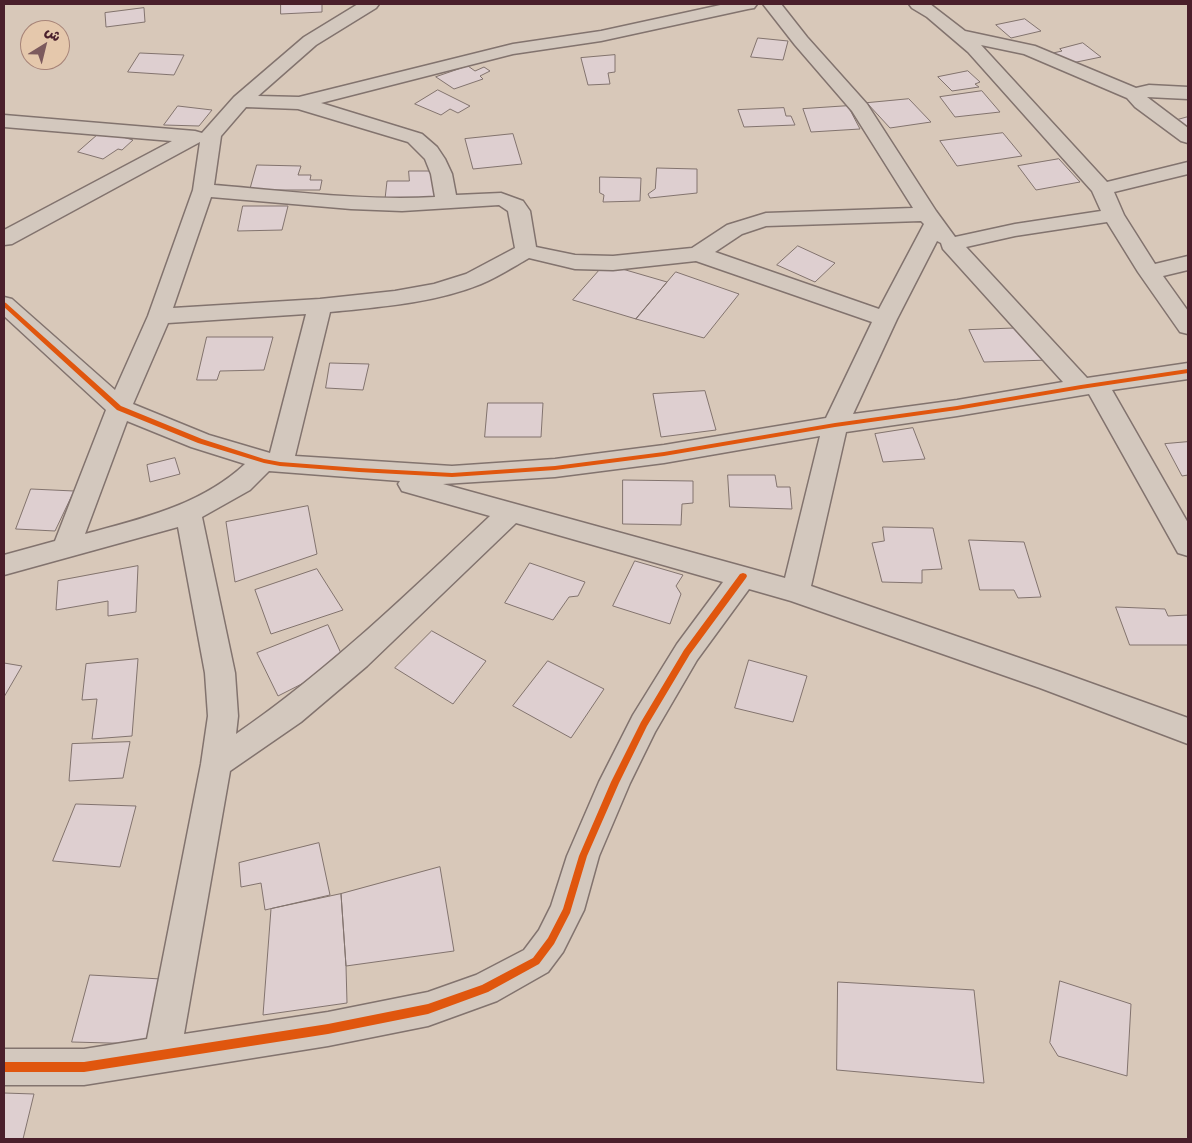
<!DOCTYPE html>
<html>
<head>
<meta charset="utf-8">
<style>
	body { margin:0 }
	#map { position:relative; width:1192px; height:1143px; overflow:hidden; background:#d8c8b9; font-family:Mali,"Playpen Sans Arabic",sans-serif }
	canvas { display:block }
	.frame { position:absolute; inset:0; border:5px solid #4a1f2b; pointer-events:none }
	.north { position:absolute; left:20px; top:20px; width:50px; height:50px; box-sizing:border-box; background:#e5c8ac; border:1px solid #a78478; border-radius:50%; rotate:36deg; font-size:14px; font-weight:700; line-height:20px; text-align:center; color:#4a1f2b }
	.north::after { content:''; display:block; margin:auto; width:18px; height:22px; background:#7c5a5d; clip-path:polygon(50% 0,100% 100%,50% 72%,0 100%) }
</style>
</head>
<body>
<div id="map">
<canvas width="1192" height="1143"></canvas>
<div class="frame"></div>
<div class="north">ش</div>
</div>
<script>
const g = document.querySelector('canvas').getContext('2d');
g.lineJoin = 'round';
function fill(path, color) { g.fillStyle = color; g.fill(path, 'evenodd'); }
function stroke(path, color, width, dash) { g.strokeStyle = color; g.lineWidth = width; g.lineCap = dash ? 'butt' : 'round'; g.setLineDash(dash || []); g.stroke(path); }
const building = new Path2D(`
	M281 4H322V12L281 14Z
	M144 8 145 22 106 27 105 13Z
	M1025 19 1041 31 1011 38 996 25Z
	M758 38 788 41 783 60 751 57Z
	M1083 43 1101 57 1067 64 1053 53 1062 51 1060 49Z
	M140 53 184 55 174 75 128 72Z
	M615 55V72L608 73 610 84 588 85 581 58Z
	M468 66 475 71 484 67 490 71 480 76 483 79 454 89 436 77Z
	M968 71 980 82 975 84 979 87 952 91 938 77Z
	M438 90 470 106 458 113 450 109 441 115 415 104Z
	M982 91 1000 112 955 117 940 97Z
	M909 99 931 122 890 128 867 103Z
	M178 106 212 110 199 126 164 125Z
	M848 106 860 129 811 132 803 109Z
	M784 108 786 116H791L795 125 744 127 738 110Z
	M1188 117V129L1177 120Z
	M102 131 133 140 122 150 118 149 103 159 78 152Z
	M1003 133 1022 156 957 166 940 141Z
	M513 134 522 164 473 169 465 139Z
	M1059 159 1080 182 1036 190 1018 166Z
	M257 165 301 166 298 175H311L310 180H322L320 190H250Z
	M657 168 697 169V193L650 198 648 194 655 189Z
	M409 171H437L440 200 385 199 387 181H409Z
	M600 177 641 178 640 201 603 202 604 195 600 193Z
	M243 206H288L282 230 238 231Z
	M798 246 835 263 815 282 777 265Z
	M604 265 612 266 667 282 636 319 573 300Z
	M676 272 739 294 704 338 636 319Z
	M1023 328 1050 360 984 362 969 330Z
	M207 337H273L264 370 220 371 217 380H197Z
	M330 363 369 364 363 390 326 388Z
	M705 391 716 430 661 437 653 394Z
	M488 403H543L541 437H485Z
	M913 428 925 459 883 462 875 434Z
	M1188 442V475L1182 476 1165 444Z
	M175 458 180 474 150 482 147 465Z
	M728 475H775L777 487H790L792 509 730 507Z
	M623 480 693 481V503L682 504 681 525 623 524Z
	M31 489 74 491 55 531 16 529Z
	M308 506 317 554 235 582 226 522Z
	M883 527 933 528 942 569 922 570V583L882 582 872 543 884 541Z
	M969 540 1024 542 1041 597 1018 598 1014 590H980Z
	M635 561 683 575 676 586 681 594 670 624 613 606Z
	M530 563 585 582 578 596 569 597 553 620 505 603Z
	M138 566 136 612 108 616V601L56 610 58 581Z
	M317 569 343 610 271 634 255 590Z
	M1116 607 1165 609 1168 616 1188 615V645H1130Z
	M328 625 345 662 278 696 257 653Z
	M432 631 486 661 453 704 395 668Z
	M138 659 132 736 92 739 97 699 82 700 86 664Z
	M749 660 807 676 793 722 735 708Z
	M548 661 604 689 571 738 513 706Z
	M4 663 22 666 4 697Z
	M130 742 123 778 69 781 72 744Z
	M76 804 136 806 120 867 53 861Z
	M319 843 330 895 265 910 261 883 241 887 239 863Z
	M440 867 454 951 346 966 341 894Z
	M341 894 346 966 347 1003 263 1015 271 909Z
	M90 975 161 979 146 1044 72 1042Z
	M1060 981 1131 1004 1127 1076 1058 1056 1050 1043Z
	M838 982 974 990 984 1083 837 1070Z
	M4 1093 34 1094 23 1139H4Z`);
fill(building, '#decfd0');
stroke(building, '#82736e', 1);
const minor = new Path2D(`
	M358 4H379L376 8 316 45 258 96 299 97 513 44 601 31 725 4H757L754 8 748 9 601 41 513 54 321 103 422 134 437 147 445 159 452 174 456 195 501 193 523 201 530 211 536 247 575 255 613 256 692 248 727 225 766 213 913 208 852 111 795 45 763 4H781L807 37 867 104 936 211 955 237 1015 224 1101 211 1092 191 968 52 927 17 912 8 909 4H930L965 31 1035 46 1136 88 1149 85 1188 87V99L1147 97 1188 128V143L1181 141 1135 107 1127 98 1024 54 981 45 1107 182 1188 162V174L1114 192 1124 215 1155 264 1188 256V270L1163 276 1188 311V334L1180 332 1138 272 1107 222 1015 236 966 247 1087 378 1188 363V379L1112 390 1188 523V556L1178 553 1089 394 957 416 846 432 811 586 1060 672 1188 718V744L1040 688 791 601 749 589 697 660 655 732 630 783 599 856 584 910 563 952 548 972 497 1001 428 1026 328 1046 84 1085H4V1049H84L147 1039 201 764 208 716 205 673 178 527 4 575V555L55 541 106 410 4 316V297L12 299 115 390 148 316 193 190 200 142 12 244 4 245V230L172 141 4 127V115L195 131 202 133 234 97 304 37ZM246 107 298 109 408 142 425 159 431 174 435 197C362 201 288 191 214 185L221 136ZM211 197 351 209 402 211 499 205 508 211 515 248 466 274 434 284 395 291 320 299 173 308ZM921 221 924 224 879 309 715 252 742 234 766 226ZM937 241 941 243 943 249 1063 382 957 400 853 414 897 319ZM529 258 575 269 613 270 696 261 872 322 826 418 664 445 555 459 452 466 295 456 330 312C380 307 434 303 481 284 498 277 513 267 529 258ZM306 314 270 453 209 435 133 404 168 323ZM127 421 191 447 245 464C201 505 141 519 85 534ZM820 436 785 578 443 484 555 477 664 463ZM269 471 400 481 398 484 402 491 490 516C408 593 329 670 236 734L238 716 235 673 202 517 250 490ZM516 523 723 582 677 644 633 715 599 782 567 856 551 906 539 930 524 950 476 975 428 992 328 1012 184 1034 230 771 301 722 367 666Z`);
stroke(minor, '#82736e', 3);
fill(minor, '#d3c8be');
fill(new Path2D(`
	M4 302 6 303 121 406 202 439 264 459 280 462 359 468 452 473 555 466 664 452 835 423 957 406 1081 385 1188 369V373L1081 389 957 410 835 427 664 456 555 470 452 477 359 472 280 466 264 463 198 443 117 410 4 307Z
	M743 573 746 574 747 576 746 578 690 654 647 726 619 783 587 856 570 913 554 944 539 964 488 992 428 1014 328 1034 84 1072H4V1062H84L328 1024 428 1004 482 985 533 958 548 938 563 909 579 856 611 782 641 722 684 650 740 574Z`), '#e0560e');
</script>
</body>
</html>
